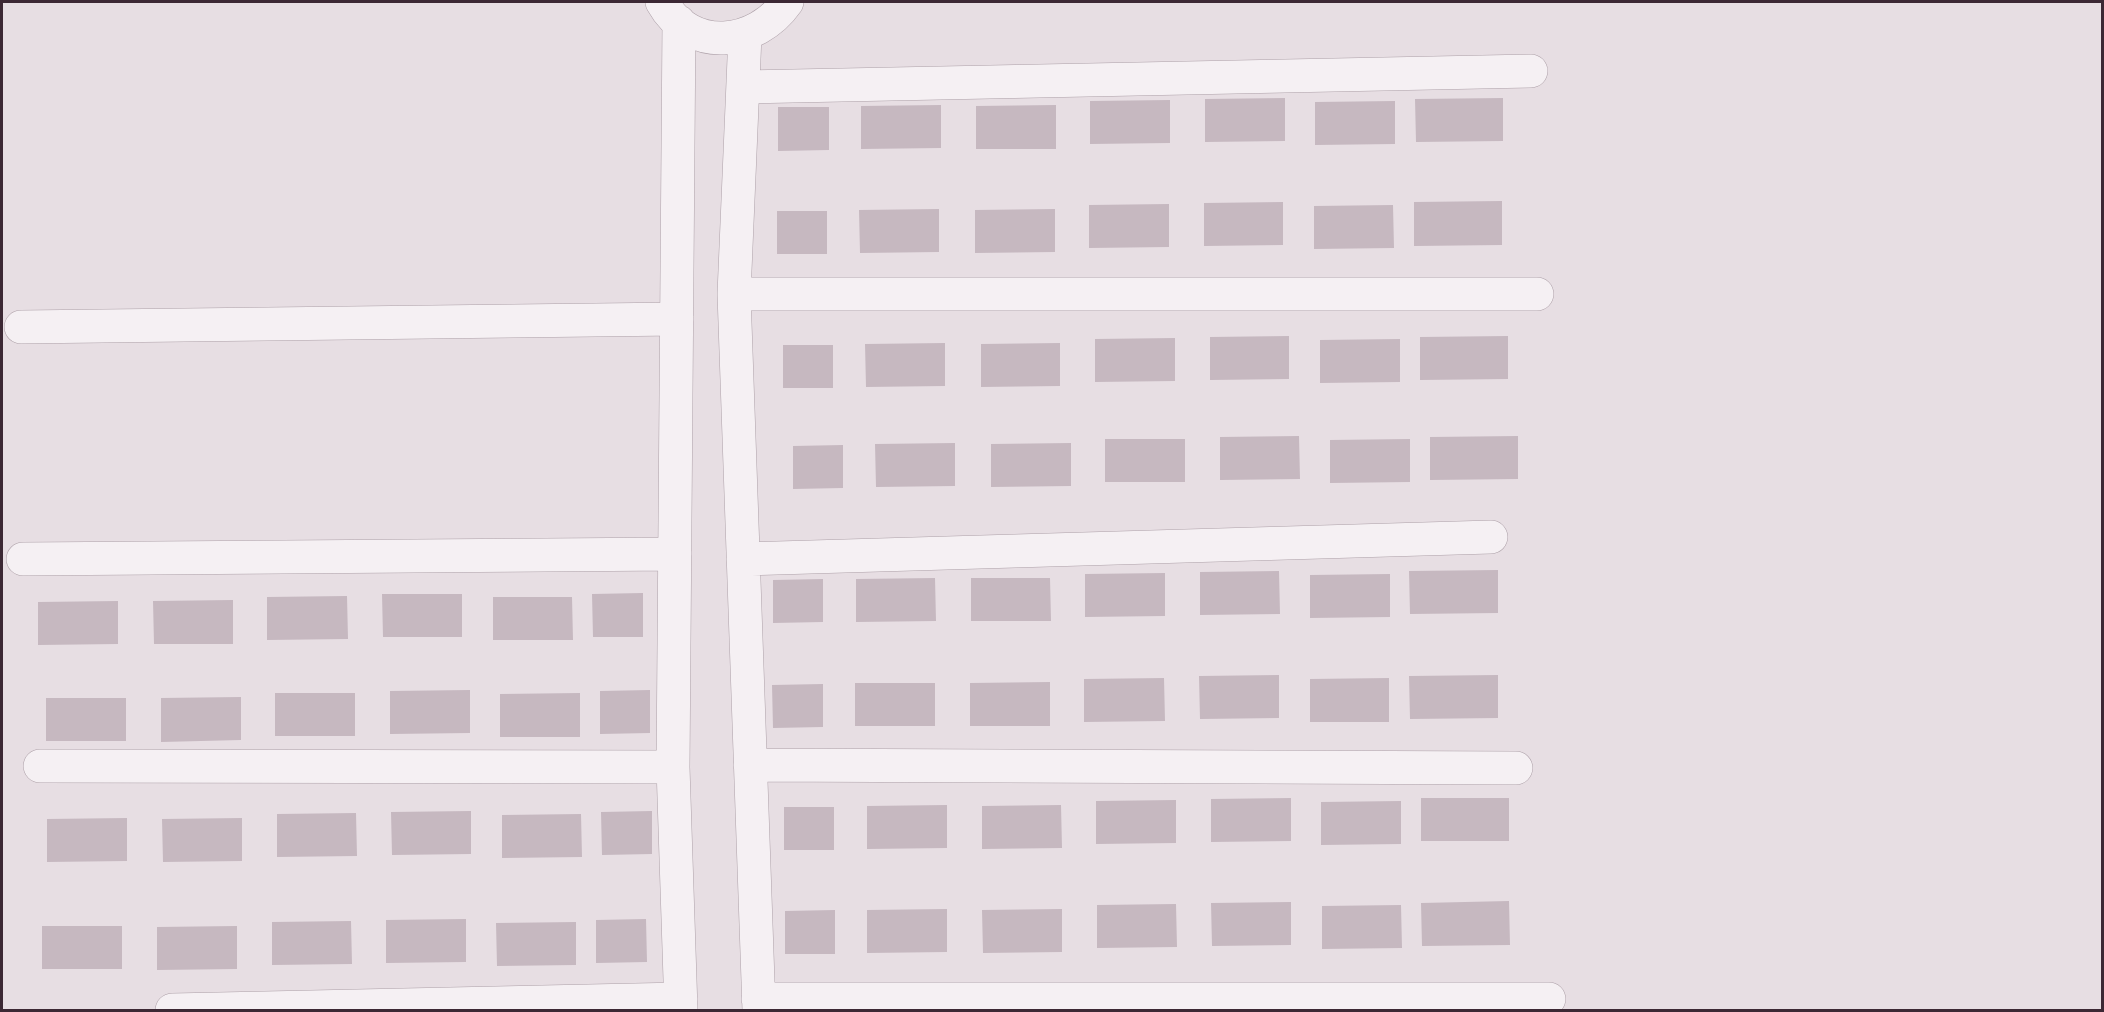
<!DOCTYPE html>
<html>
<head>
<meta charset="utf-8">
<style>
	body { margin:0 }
	#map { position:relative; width:2104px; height:1012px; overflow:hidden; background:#e7dee3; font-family:"IBM Plex Sans",sans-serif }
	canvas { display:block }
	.frame { position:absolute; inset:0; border:3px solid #3c2834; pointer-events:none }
</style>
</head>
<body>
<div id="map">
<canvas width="2104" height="1012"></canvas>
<div class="frame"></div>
</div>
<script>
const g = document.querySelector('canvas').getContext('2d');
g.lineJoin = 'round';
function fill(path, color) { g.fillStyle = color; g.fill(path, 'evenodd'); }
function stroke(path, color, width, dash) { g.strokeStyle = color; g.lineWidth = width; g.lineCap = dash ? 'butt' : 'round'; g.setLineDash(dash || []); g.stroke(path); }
fill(new Path2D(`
	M1285 98V141L1205 142V99Z
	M1503 98V141L1416 142 1415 99Z
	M1170 100V143L1090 144V101Z
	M1395 101V144L1315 145V102Z
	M941 105V148L861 149V106Z
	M1056 105V149H976V106Z
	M778 107H829V150L778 151Z
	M1502 201V245L1414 246V202Z
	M1283 202V245L1204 246V203Z
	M1169 204V247L1089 248V205Z
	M1393 205 1394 248 1314 249V206Z
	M939 209V252L860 253 859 210Z
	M1055 209V252L975 253V210Z
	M777 211H827V254H777Z
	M1289 336V379L1210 380V337Z
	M1508 336V379L1420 380V337Z
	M1175 338V381L1095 382V339Z
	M1400 339V382L1320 383V340Z
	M945 343V386L866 387 865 344Z
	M1060 343V386L981 387V344Z
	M783 345H833V388H783Z
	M1299 436 1300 479 1220 480V437Z
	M1518 436V479L1430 480V437Z
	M1105 439H1185V482H1105Z
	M1410 439V482L1330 483V440Z
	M955 443V486L876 487 875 444Z
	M1071 443V486L991 487V444Z
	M843 445V488L793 489V446Z
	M1498 570V613L1410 614 1409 571Z
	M1279 571 1280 614 1200 615V572Z
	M1165 573V616L1085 617V574Z
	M1390 574V617L1310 618V575Z
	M935 578 936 621 856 622V579Z
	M971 578H1050L1051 621H971Z
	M823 579V622L773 623V580Z
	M643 593V637H593L592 594Z
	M382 594H462V637H383Z
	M347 596 348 639 267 640V597Z
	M493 597H572L573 640H493Z
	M233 600V644H154L153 601Z
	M118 601V644L38 645V602Z
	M1279 675V718L1200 719 1199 676Z
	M1498 675V718L1410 719 1409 676Z
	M1164 678 1165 721 1084 722V679Z
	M1389 678V722H1310V679Z
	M1050 682V726H970V683Z
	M855 683H935V726H855Z
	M823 684V727L773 728 772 685Z
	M470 690V733L390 734V691Z
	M650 690V733L600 734V691Z
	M275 693H355V736H275Z
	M580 693V737H500V694Z
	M241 697V740L161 742V698Z
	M46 698H126V741H46Z
	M1291 798V841L1211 842V799Z
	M1421 798H1509V841H1421Z
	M1176 800V843L1096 844V801Z
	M1401 801V844L1321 845V802Z
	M947 805V848L867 849V806Z
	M1061 805 1062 848 982 849V806Z
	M784 807H834V850H784Z
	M471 811V854L392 855 391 812Z
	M652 811V854L602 855 601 812Z
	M356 813 357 856 277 857V814Z
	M581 814 582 857 502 858V815Z
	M127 818V861L47 862V819Z
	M242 818V861L163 862 162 819Z
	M1509 901 1510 945 1422 946 1421 903Z
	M1291 902V945L1212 946 1211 903Z
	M1176 904 1177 947 1097 948V905Z
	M1401 905 1402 948 1322 949V906Z
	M947 909V952L867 953V910Z
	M1062 909V952L983 953 982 910Z
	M835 910V954H785V911Z
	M466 919V962L386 963V920Z
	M646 919 647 962 596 963V920Z
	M351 921 352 964 272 965V922Z
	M576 922V965L497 966 496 923Z
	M42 926H122V969H42Z
	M237 926V969L157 970V927Z`), '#c6b8c0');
const minor = new Path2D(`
	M662 2C691 54 756 46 787 2
	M679 22 673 767 681 1010
	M745 35 734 294 759 1010
	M744 87 1531 71
	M734 294H1537
	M21 327 677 319
	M23 559 675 554
	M743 559 1491 537
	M750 765 1516 768
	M40 766 673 767
	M758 999H1549
	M172 1010 681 999`);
stroke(minor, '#ada0a8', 34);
stroke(minor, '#f5f0f3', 33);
</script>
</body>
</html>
